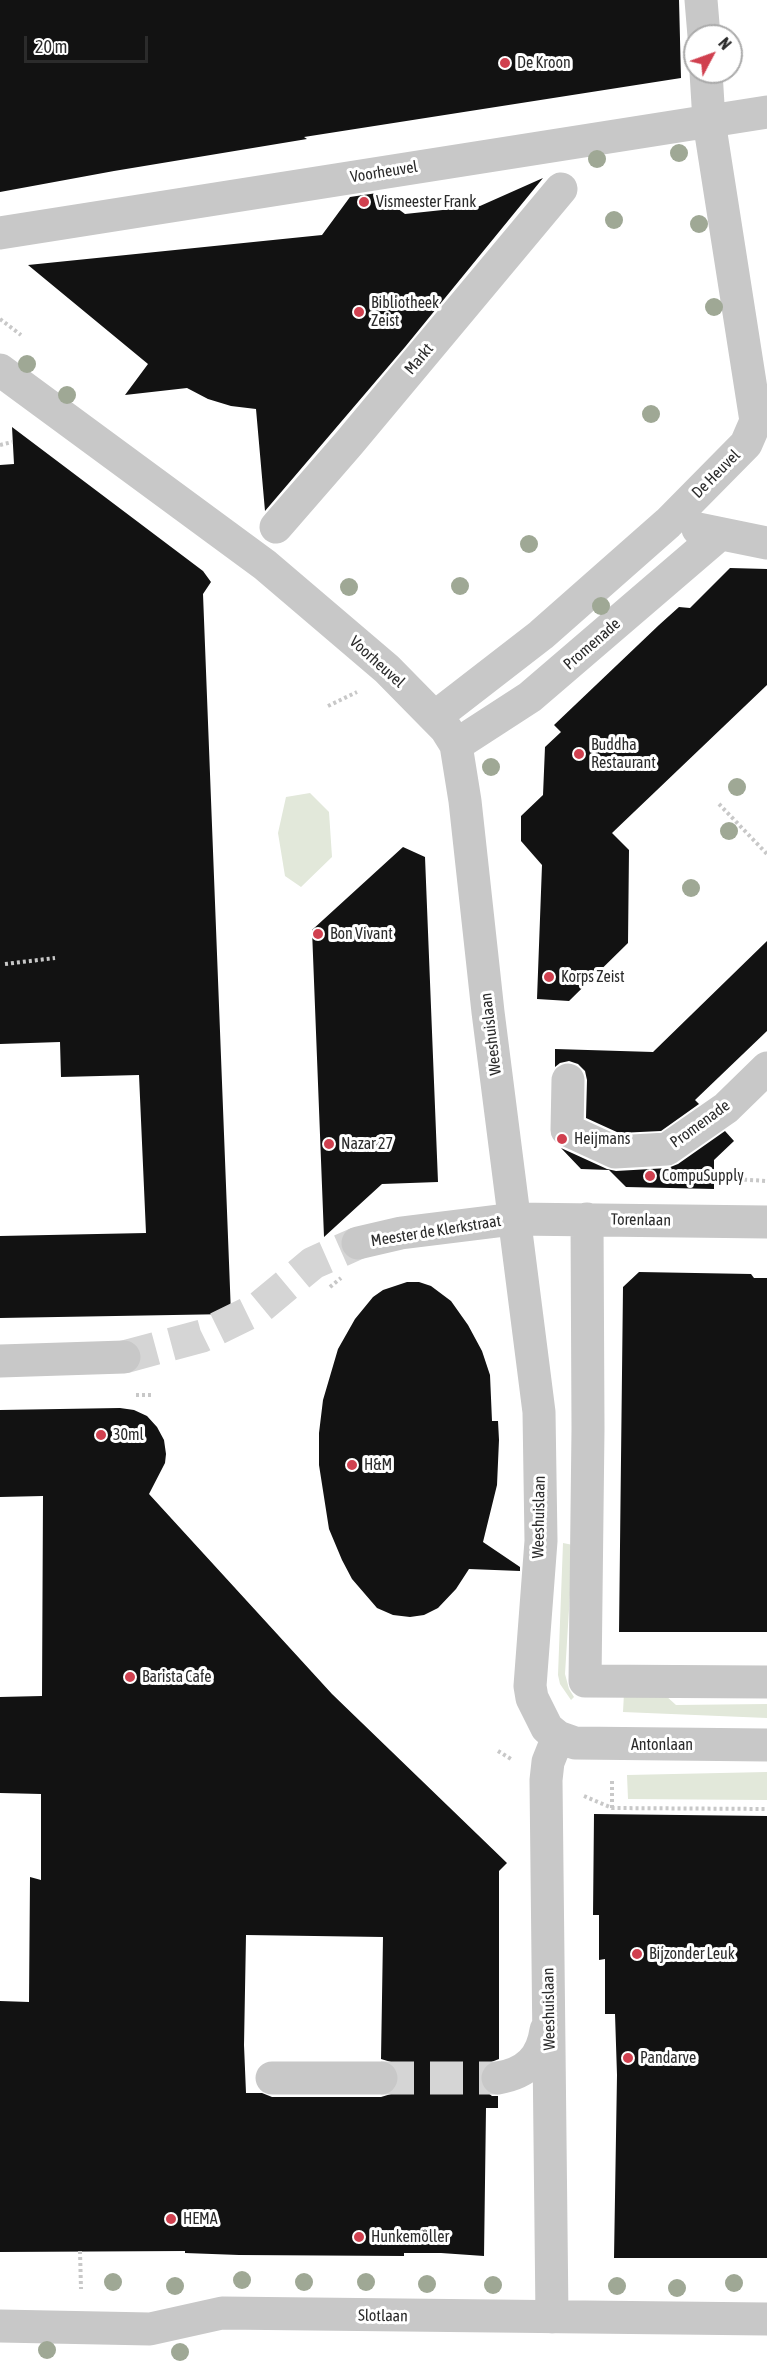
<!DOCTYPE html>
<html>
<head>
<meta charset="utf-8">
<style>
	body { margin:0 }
	#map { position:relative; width:767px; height:2362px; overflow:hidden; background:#fff; font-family:"Asap Condensed",sans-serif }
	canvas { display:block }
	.north { position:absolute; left:683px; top:24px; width:60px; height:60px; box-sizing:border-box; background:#fff; border:2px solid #aaa; border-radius:50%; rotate:49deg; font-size:16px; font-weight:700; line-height:24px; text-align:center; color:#2b2b2b }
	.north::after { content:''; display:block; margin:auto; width:21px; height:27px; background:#d0404f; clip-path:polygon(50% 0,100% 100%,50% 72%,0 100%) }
	.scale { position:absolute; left:24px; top:36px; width:124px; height:27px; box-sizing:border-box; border:3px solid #2b2b2b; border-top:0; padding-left:8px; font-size:18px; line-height:21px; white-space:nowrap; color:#2b2b2b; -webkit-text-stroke:4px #fff; paint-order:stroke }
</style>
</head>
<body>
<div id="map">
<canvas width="767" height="2362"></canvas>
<div class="north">N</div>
<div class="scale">20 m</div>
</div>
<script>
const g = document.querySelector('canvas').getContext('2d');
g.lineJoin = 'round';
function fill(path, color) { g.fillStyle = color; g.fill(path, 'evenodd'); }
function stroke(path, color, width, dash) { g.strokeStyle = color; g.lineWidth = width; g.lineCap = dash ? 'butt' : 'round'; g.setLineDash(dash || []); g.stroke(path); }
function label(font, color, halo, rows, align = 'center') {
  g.font = font + ' "Asap Condensed",sans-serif'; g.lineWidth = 6; g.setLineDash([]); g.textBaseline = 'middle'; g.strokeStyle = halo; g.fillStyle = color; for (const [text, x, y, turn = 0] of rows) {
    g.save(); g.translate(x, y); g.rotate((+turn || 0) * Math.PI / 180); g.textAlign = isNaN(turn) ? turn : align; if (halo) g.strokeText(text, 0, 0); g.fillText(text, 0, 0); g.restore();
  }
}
fill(new Path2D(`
	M310 793 329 812 332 857 301 887 285 876 278 833 286 797Z
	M563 1543 573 1545 565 1674 569 1689 574 1697 571 1700 560 1684 558 1675Z
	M624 1693 665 1695 676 1705 767 1704V1718L623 1712Z
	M767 1772V1800L628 1799 627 1775Z`), '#e2e8da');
fill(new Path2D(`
	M0 0H679L681 78 304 137 307 139 114 171 0 192Z
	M543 178 405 347 265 511 256 409 231 406 208 399 187 388 125 395 148 364 28 265 322 235 350 197 377 193 405 214 480 206Z
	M12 427 203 571 211 582 203 594 231 1314 0 1318V1236L146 1233 139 1075 61 1077 60 1042 0 1044V465L14 464Z
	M730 568 767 569V685L612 833 629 850 628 943 569 1001 537 999 542 865 521 841V816L543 795 545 747 561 732 554 725 659 625 679 607 690 608Z
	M403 847 425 857 438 1182 382 1184 324 1237 312 930Z
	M767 941V1031L695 1100 699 1104 661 1131 619 1133 586 1118 587 1080 585 1071 578 1064 569 1061 560 1063 555 1067V1049L653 1052Z
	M725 1131 734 1141 714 1160V1189L626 1187 609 1170 581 1169 561 1148 607 1169 616 1171 668 1168 678 1164Z
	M639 1272 751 1274 754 1278H767V1632H619L623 1287Z
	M407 1282H419L431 1286 451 1301 468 1325 482 1351 490 1375 492 1421H498L499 1440 497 1485 483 1542 520 1567V1571L469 1569 456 1589 438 1608 424 1615 410 1617 393 1615 377 1608 352 1579 342 1560 329 1529 319 1465V1433L323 1400 338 1349 355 1319 373 1297 383 1290Z
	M120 1408 134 1410 147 1416 157 1427 164 1440 166 1454 165 1463 149 1494 332 1694 507 1863 499 1871V2059L486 2064 480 2073V2083L484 2090 492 2096H498V2108H486L484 2256 441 2253H404V2256L239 2255 185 2253V2251L0 2252V2001L29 2002 30 1877 41 1880V1794L0 1793V1697L42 1696 43 1496 0 1497V1410ZM246 1935 383 1937 381 2059 391 2062 397 2068 400 2077 397 2087 391 2094 381 2097H272L262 2093H246L244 2045Z
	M594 1814 767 1816V2258H614L617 2075 615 2014H605V1959L599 1960V1915H593Z`), '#121212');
stroke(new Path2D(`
	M124 1357 202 1336 259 1308 313 1263 358 1243
	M381 2078H498`), '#d5d5d5', 33, [33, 16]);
stroke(new Path2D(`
	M0 319 21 335
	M0 445 12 442
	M328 706 357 692
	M719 804 767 854
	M5 964 55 958
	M697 1175 699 1177 767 1181
	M330 1287 341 1278
	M136 1395H153
	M498 1751 511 1759
	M612 1781V1808
	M584 1796 612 1808 767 1809
	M80 2251 81 2289`), '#c8c8c8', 4, [3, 3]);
stroke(new Path2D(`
	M701 0 704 36
	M0 233 767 112
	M0 370 265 565 387 669 446 729 456 745 465 801 488 1012 539 1412 541 1541 530 1686 532 1698 547 1728 558 1737 575 1743 767 1745
	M276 527 349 443 561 189
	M698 529 767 543
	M435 717 541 635 668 523 746 444 756 421 709 121 706 72
	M456 745 530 697 720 534
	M568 1080 567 1130 615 1152 667 1149 726 1108 767 1068
	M587 1219 588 1429 585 1681 767 1682
	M358 1243 401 1233 514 1219 767 1222
	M0 1361 124 1357
	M272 2078H381
	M498 2078C527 2073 542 2058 546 2030
	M552 2317 546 1780 548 1762 558 1737
	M0 2326 150 2329 222 2313 767 2319`), '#c8c8c8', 33);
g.fillStyle = '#9fa895';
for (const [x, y] of [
	[679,153],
	[597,159],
	[614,220],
	[699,224],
	[714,307],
	[27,364],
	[67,395],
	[651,414],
	[529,544],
	[460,586],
	[349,587],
	[601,606],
	[491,767],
	[737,787],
	[729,831],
	[691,888],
	[242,2280],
	[113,2282],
	[304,2282],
	[366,2282],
	[734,2283],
	[427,2284],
	[493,2285],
	[175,2286],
	[617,2286],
	[677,2288],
	[47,2350],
	[180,2352]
]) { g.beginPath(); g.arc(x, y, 9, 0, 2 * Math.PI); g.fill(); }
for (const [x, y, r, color] of [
	[505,63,6,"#d0404f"],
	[364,202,6,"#d0404f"],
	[359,312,6,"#d0404f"],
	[579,754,6,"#d0404f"],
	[318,934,6,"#d0404f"],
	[549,977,6,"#d0404f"],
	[562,1139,6,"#d0404f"],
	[329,1144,6,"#d0404f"],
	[650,1176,6,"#d0404f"],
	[101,1435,6,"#d0404f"],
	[352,1465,6,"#d0404f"],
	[130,1677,6,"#d0404f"],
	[637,1954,6,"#d0404f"],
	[628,2058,6,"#d0404f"],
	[171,2219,6,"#d0404f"],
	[359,2237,6,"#d0404f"]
]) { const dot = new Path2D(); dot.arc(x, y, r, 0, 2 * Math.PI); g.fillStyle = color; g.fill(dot); stroke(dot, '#fff', 2); }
label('16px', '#2b2b2b', '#fff', [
	["De Kroon",517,63],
	["Vismeester Frank",376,202],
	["Bibliotheek",371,303],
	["Zeist",371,321],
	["Buddha",591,745],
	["Restaurant",591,763],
	["Bon Vivant",330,934],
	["Korps Zeist",561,977],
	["Heijmans",574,1139],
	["Nazar 27",341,1144],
	["CompuSupply",662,1176],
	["30ml",113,1435],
	["H&M",364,1465],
	["Barista Cafe",142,1677],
	["Bijzonder Leuk",649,1954],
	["Pandarve",640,2058],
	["HEMA",183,2219],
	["Hunkemöller",371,2237]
], 'left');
label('16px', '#2b2b2b', '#fff', [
	["Voorheuvel",384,172,-9],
	["Markt",419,359,-50],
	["De Heuvel",716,474,-45],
	["Promenade",592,644,-41],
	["Voorheuvel",377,662,42],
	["Weeshuislaan",491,1034,-97],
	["Promenade",700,1124,-36],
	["Torenlaan",641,1220,1],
	["Meester de Klerkstraat",436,1231,-9],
	["Weeshuislaan",539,1517,-89],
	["Antonlaan",662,1745],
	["Weeshuislaan",549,2009,-91],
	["Slotlaan",383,2316,1]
]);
</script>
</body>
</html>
